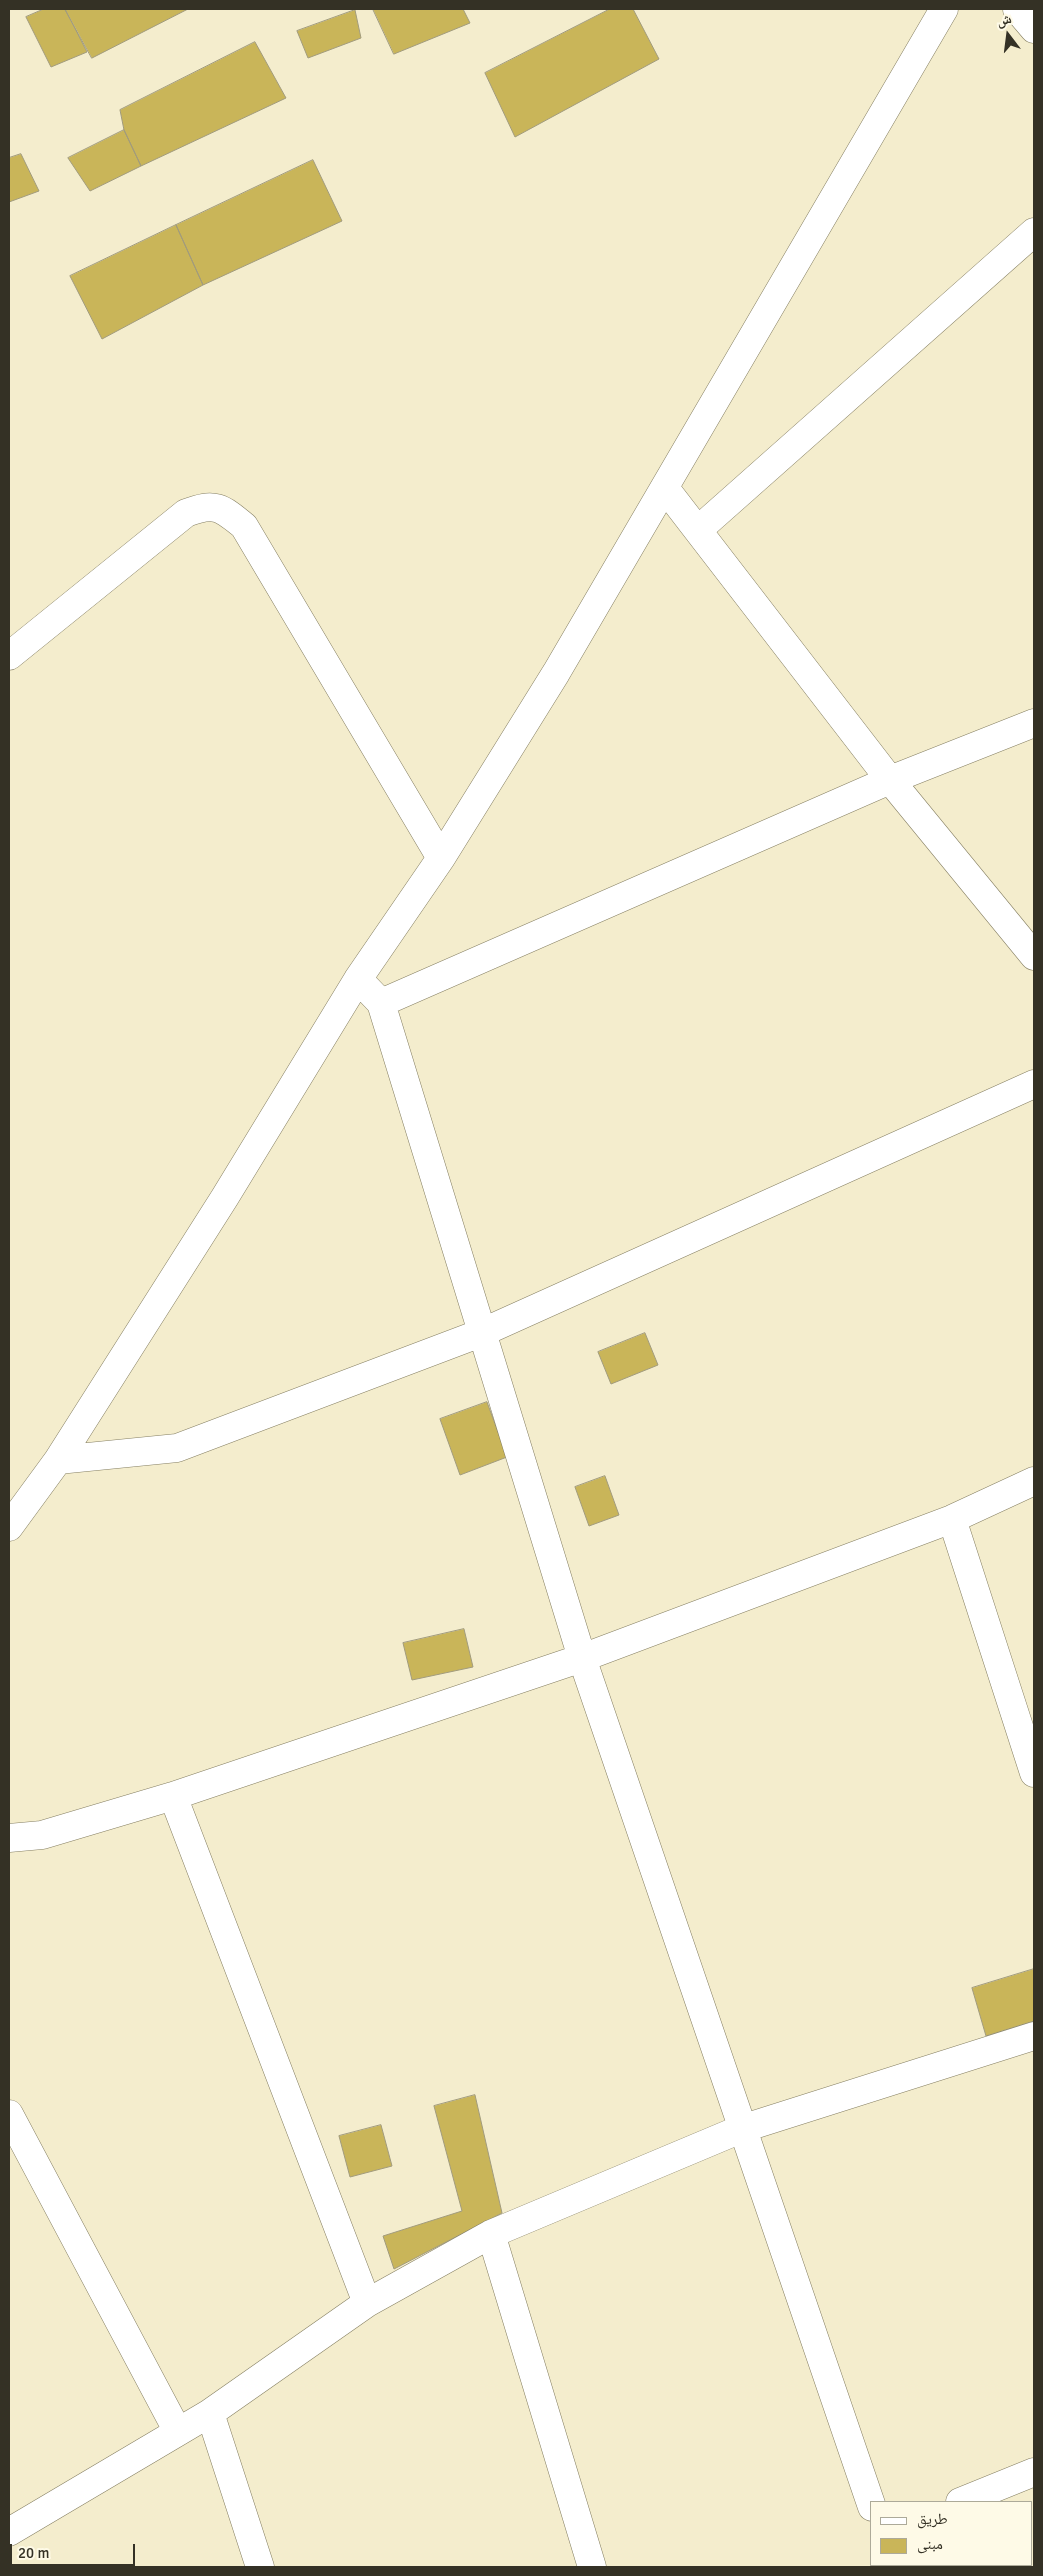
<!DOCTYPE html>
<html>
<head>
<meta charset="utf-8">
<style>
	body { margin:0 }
	#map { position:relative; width:1043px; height:2576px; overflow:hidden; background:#f4edcd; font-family:Signika,"Noto Naskh Arabic",sans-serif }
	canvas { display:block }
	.frame { position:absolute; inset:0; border:10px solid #343125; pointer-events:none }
	.legend { position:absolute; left:870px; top:2501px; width:162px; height:65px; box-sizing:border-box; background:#fefae7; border:1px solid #adaa99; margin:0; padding:6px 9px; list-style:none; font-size:15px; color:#343125 }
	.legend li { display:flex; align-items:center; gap:10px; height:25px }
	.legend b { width:25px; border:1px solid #adaa99 }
	.north { position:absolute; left:983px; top:10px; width:50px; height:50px; -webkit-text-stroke:4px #fefae7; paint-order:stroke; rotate:345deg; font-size:14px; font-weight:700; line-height:20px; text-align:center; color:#343125 }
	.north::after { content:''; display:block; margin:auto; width:18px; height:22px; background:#343125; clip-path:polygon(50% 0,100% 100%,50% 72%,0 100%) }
	.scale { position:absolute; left:10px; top:2544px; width:125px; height:22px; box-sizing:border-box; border:2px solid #343125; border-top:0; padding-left:6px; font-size:15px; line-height:18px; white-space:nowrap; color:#343125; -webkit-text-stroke:4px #fefae7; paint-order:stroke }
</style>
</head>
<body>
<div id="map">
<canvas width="1043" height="2576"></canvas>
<div class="frame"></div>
<ul class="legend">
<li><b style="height:6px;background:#fff"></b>طريق</li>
<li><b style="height:14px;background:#c9b559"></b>مبنى</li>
</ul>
<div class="north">ش</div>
<div class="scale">20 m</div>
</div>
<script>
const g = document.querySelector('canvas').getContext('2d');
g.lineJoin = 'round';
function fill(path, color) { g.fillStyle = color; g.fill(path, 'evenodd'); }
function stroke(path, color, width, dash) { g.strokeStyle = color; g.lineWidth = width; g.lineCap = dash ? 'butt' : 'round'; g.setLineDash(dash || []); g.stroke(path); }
const building = new Path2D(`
	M44 9H65L87 52 51 67 26 17Z
	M65 9H188L92 58Z
	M373 9H463L470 23 394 54Z
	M610 9H633L659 59 515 137 485 73Z
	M355 10 361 38 308 58 297 31Z
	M255 42 286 98 141 166 124 130 120 110Z
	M124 130 141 166 90 191 68 158Z
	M21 154 39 191 9 202V158Z
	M313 160 342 221 203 285 176 225Z
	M176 225 203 285 102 339 70 276Z
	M645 1333 658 1365 611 1384 598 1352Z
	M487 1402 507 1457 460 1475 440 1419Z
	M605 1476 619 1515 589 1526 575 1487Z
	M464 1629 473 1667 412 1680 403 1643Z
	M1034 1969V2021L986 2036 972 1988Z
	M475 2095 502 2213 394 2269 383 2236 462 2211 434 2106Z
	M381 2125 392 2166 350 2177 339 2136Z`);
fill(building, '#c9b559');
stroke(building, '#a19b7d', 1);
const minor = new Path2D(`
	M1017 9 1034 29
	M665 488 890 780 1034 956
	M698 530 1034 232
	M9 656 186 513C215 502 221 507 244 526L441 858
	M358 979 381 1003 582 1658 872 2507
	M381 1003 890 780 1034 723
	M58 1460 177 1448 481 1333 1034 1084
	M952 1519 1034 1773
	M9 1527 58 1460 225 1197 358 979 441 858 556 673 944 9
	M173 1796 367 2303
	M9 1838 42 1835 173 1796 582 1658 952 1519 1034 1481
	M9 2114 178 2432
	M491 2234 592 2567
	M210 2413 260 2567
	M960 2502 1034 2472
	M9 2532 210 2413 367 2303 491 2234 741 2129 1034 2036
	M890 2565 891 2567`);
stroke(minor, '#857f62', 29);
stroke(minor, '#fff', 28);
</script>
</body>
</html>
